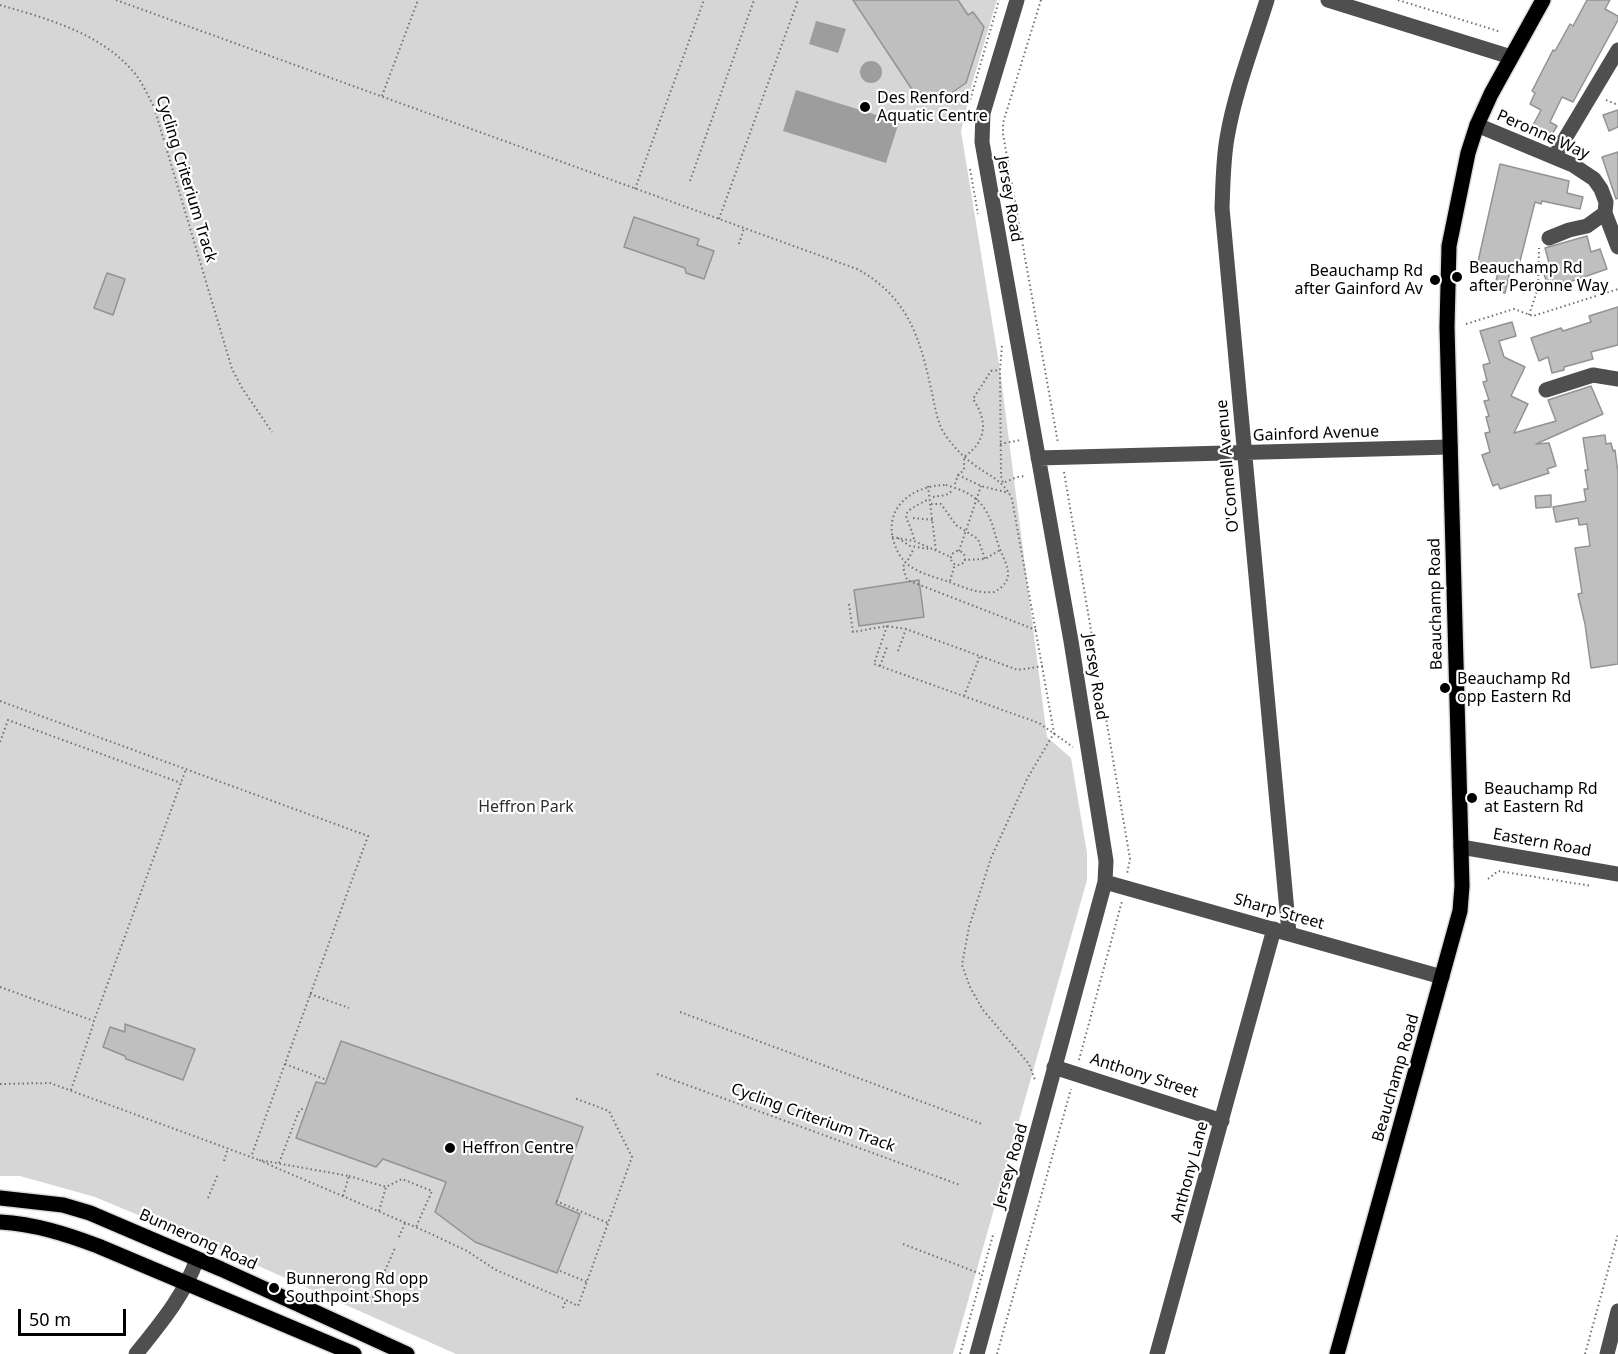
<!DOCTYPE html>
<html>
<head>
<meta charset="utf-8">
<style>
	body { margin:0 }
	#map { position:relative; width:1618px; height:1354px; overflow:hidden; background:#fff; font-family:"Noto Sans",sans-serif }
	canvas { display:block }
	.scale { position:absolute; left:18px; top:1309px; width:108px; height:27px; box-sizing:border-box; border:3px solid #000; border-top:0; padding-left:8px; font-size:18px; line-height:21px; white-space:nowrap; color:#000; -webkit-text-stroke:4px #fff; paint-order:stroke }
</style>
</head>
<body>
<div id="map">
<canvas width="1618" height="1354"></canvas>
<div class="scale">50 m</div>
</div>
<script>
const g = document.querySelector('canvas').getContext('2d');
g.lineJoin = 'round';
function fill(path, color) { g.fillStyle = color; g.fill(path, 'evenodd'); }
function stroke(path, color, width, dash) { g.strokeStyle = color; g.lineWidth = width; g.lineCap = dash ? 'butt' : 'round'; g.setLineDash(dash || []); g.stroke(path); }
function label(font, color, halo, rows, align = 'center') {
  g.font = font + ' "Noto Sans",sans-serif'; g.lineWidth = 4.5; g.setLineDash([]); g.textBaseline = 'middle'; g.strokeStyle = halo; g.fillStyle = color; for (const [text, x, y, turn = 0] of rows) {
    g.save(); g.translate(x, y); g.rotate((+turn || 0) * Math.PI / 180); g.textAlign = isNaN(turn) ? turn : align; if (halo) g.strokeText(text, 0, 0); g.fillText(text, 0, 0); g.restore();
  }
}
fill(new Path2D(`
	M0 0H997L972 84 961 131 1000 370 1047 737 1071 758 1087 853V880L953 1354H456L236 1256 95 1197 20 1176H0Z`), '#d6d6d6');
fill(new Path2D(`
	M816 21 846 29 838 53 809 44Z
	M860 72a11 11 0 1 1 22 0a11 11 0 1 1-22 0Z
	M796 90 899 122 886 163 783 131Z`), '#9d9d9d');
const building = new Path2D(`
	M853 0H958L968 15 973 12 984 27 966 83 945 97 913 91Z
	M1587 0H1610L1605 9 1618 16V20L1573 102 1562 97 1550 122 1557 126 1551 136 1532 127 1541 110 1530 104 1535 93 1532 91 1553 50 1555 51 1570 24 1573 26Z
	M1618 110V127L1609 131 1603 115Z
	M1618 152V198L1616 199 1602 157Z
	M1500 164 1569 181 1567 193 1583 197 1580 209 1542 201 1541 204 1535 202 1518 269 1511 267 1505 293 1494 290 1498 272 1477 266Z
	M634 217 699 239 697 245 714 251 704 279 686 273 685 268 624 247Z
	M1587 236 1591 252 1600 249 1607 269 1549 289 1542 268 1551 270 1545 248Z
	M107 273 125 279 113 315 94 308Z
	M1618 307V345L1591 352 1593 359 1564 367V370L1552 373 1548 357 1539 361 1531 338 1561 328 1563 331 1591 322 1589 316Z
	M1512 322 1516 336 1499 341 1504 357 1525 367 1511 396 1528 404 1514 433 1556 421 1548 400 1591 386 1603 414 1536 444 1549 443 1556 466 1547 469 1549 473 1500 489 1498 484 1493 486 1482 455 1490 452 1485 433 1490 432 1486 417 1489 416 1484 401 1489 400 1483 382 1487 381 1483 365 1490 363 1480 331Z
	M1605 435 1606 444 1611 443 1613 451 1615 450 1618 473V664L1591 668 1585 624 1578 594 1582 593 1575 548 1590 546 1587 524 1579 525 1578 518 1556 522 1553 507 1586 501 1584 489H1588L1585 470H1588L1583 438Z
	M1551 495V507L1536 508 1535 496Z
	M919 580 924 617 859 626 854 590Z
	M125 1024 195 1049 183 1080 126 1059 125 1056 103 1047 110 1027 125 1032Z
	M341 1041 583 1127 556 1204 580 1214 557 1273 475 1242 435 1212 446 1182 383 1159 376 1167 296 1138 316 1082 325 1084Z`);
fill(building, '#bfbfbf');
stroke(building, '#939393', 1.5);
const major = new Path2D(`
	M0 1198 63 1205 90 1213 221 1269 407 1354
	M0 1222C35 1224 66 1234 98 1246L354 1354
	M1337 1354 1460 911 1462 886 1447 327 1449 246 1468 153 1477 125 1491 94 1543 0`);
stroke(major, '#dbdbdb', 18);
stroke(new Path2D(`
	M116 0 857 269C907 296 920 337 931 389 935 404 936 420 944 433 952 445 961 455 972 463 988 476 1003 479 1012 499L1054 733 1027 779 991 858 969 927 962 965 970 987 983 1010 1029 1064 1035 1080
	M1041 0 1003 123V134L1058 443
	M1398 0 1501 32
	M0 5C45 18 97 32 130 68 141 79 147 94 154 107L232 369 242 388 272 432
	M382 96 418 0
	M1606 100 1618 105
	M969 104 999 0
	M970 169 978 214
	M690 181 754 0
	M635 189 704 0
	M719 219 798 0
	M739 244 744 228
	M1529 315 1538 288 1539 248
	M1466 324 1514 309 1533 316 1618 289
	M1002 346 1000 370 1001 476 1003 483 1017 477 1026 476
	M1000 444 1021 440
	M1064 472 1130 859 1127 874
	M958 475 981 486 1009 493
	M955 484 958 475 964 470V457C987 441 988 421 973 399L991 371 1000 370
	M946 485C956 488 968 492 976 499 990 511 993 527 998 544 1004 562 1019 579 994 592 978 594 963 587 949 582 935 577 917 573 906 563 898 555 894 545 892 534 888 502 918 485 946 485Z
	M928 486 936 551
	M933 497 946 495 952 491
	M931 504H941L956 525 978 539 985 559
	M913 518 933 520
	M892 537 914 541 951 557
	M898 538 910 546 928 549
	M914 539C908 513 895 516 927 500
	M959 551 981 486
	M951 558a7 7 0 1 1 14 0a7 7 0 1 1-14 0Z
	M908 560 914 548
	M964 560 985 559 1000 550
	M904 565 903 567 907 580 1036 630
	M950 581 955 564
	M849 604 853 632 887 626 906 629 1018 670 1043 666
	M887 626 874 664 1039 723 1073 747
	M898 651 906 629
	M880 666 887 647
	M964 696 980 656
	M0 701 368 836 251 1157
	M0 742 8 720 181 783
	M1488 879 1498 871 1592 886
	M0 987 94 1021 186 769
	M310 994 349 1008
	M680 1012 982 1124
	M1079 1060 1122 901
	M285 1064 327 1080
	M657 1074 960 1185
	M0 1084 50 1083 259 1160
	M71 1090 94 1022
	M224 1161 228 1148
	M279 1163 299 1111 305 1107
	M349 1176 386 1187 402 1179 432 1191 416 1227
	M343 1196 349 1176 259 1160 279 1169 427 1232 467 1251 496 1270 566 1300
	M208 1198 218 1174
	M556 1201 608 1223
	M379 1211 386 1187
	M399 1237 405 1223
	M903 1244 981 1274
	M560 1271 587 1282
	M383 1275 395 1248
	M371 1302 378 1286
	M563 1308 566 1300 578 1306 632 1157 609 1111 574 1098
	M960 1354 993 1235
	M997 1354 1071 1089
	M1585 1354 1618 1234`), '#717171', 2, [1.5, 3]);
stroke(new Path2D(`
	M1267 0C1253 45 1235 91 1227 138 1223 161 1223 185 1222 208L1289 933
	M1328 0 1511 57
	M1477 125 1573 165 1594 179 1601 189 1606 202 1605 213 1587 226 1569 230 1549 238
	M1554 157 1618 50
	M1605 213 1618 247
	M1546 390 1593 375 1618 379
	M1038 458 1450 447
	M1461 847 1618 874
	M1105 882 1442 977
	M1054 1067 1222 1121
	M136 1354C160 1324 184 1296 197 1259
	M977 1354 1105 882 1106 861 1071 641 982 142 983 113 1017 0
	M1157 1354 1274 929
	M1607 1354 1618 1311`), '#4f4f4f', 15);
stroke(major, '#000', 15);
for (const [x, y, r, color] of [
	[865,107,6,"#000"],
	[1457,277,6,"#000"],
	[1435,280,6,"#000"],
	[1445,688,6,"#000"],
	[1472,798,6,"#000"],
	[450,1148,6,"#000"],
	[274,1288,6,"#000"]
]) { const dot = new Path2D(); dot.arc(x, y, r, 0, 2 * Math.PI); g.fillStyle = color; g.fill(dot); stroke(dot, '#fff', 2); }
label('16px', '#000', '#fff', [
	["Des Renford",877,98],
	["Aquatic Centre",877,116],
	["Beauchamp Rd",1469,268],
	["after Peronne Way",1469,286],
	["Beauchamp Rd",1423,271,"right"],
	["after Gainford Av",1423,289,"right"],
	["Beauchamp Rd",1457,679],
	["opp Eastern Rd",1457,697],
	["Beauchamp Rd",1484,789],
	["at Eastern Rd",1484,807],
	["Heffron Centre",462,1148],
	["Bunnerong Rd opp",286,1279],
	["Southpoint Shops",286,1297]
], 'left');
label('16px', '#000', '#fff', [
	["Peronne Way",1543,135,24],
	["Cycling Criterium Track",186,179,73],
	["Jersey Road",1009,199,80],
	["Gainford Avenue",1316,434,-2],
	["O'Connell Avenue",1228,466,-95],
	["Beauchamp Road",1436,604,-91],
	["Jersey Road",1095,677,81],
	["Eastern Road",1542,843,10],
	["Sharp Street",1279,912,16],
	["Anthony Street",1144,1076,18],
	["Beauchamp Road",1396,1078,-74],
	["Cycling Criterium Track",813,1118,20],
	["Jersey Road",1011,1166,-74],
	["Anthony Lane",1190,1172,-75],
	["Bunnerong Road",198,1240,24]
]);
label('16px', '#2d2d2d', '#fff', [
	["Heffron Park",526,807]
]);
</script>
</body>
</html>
